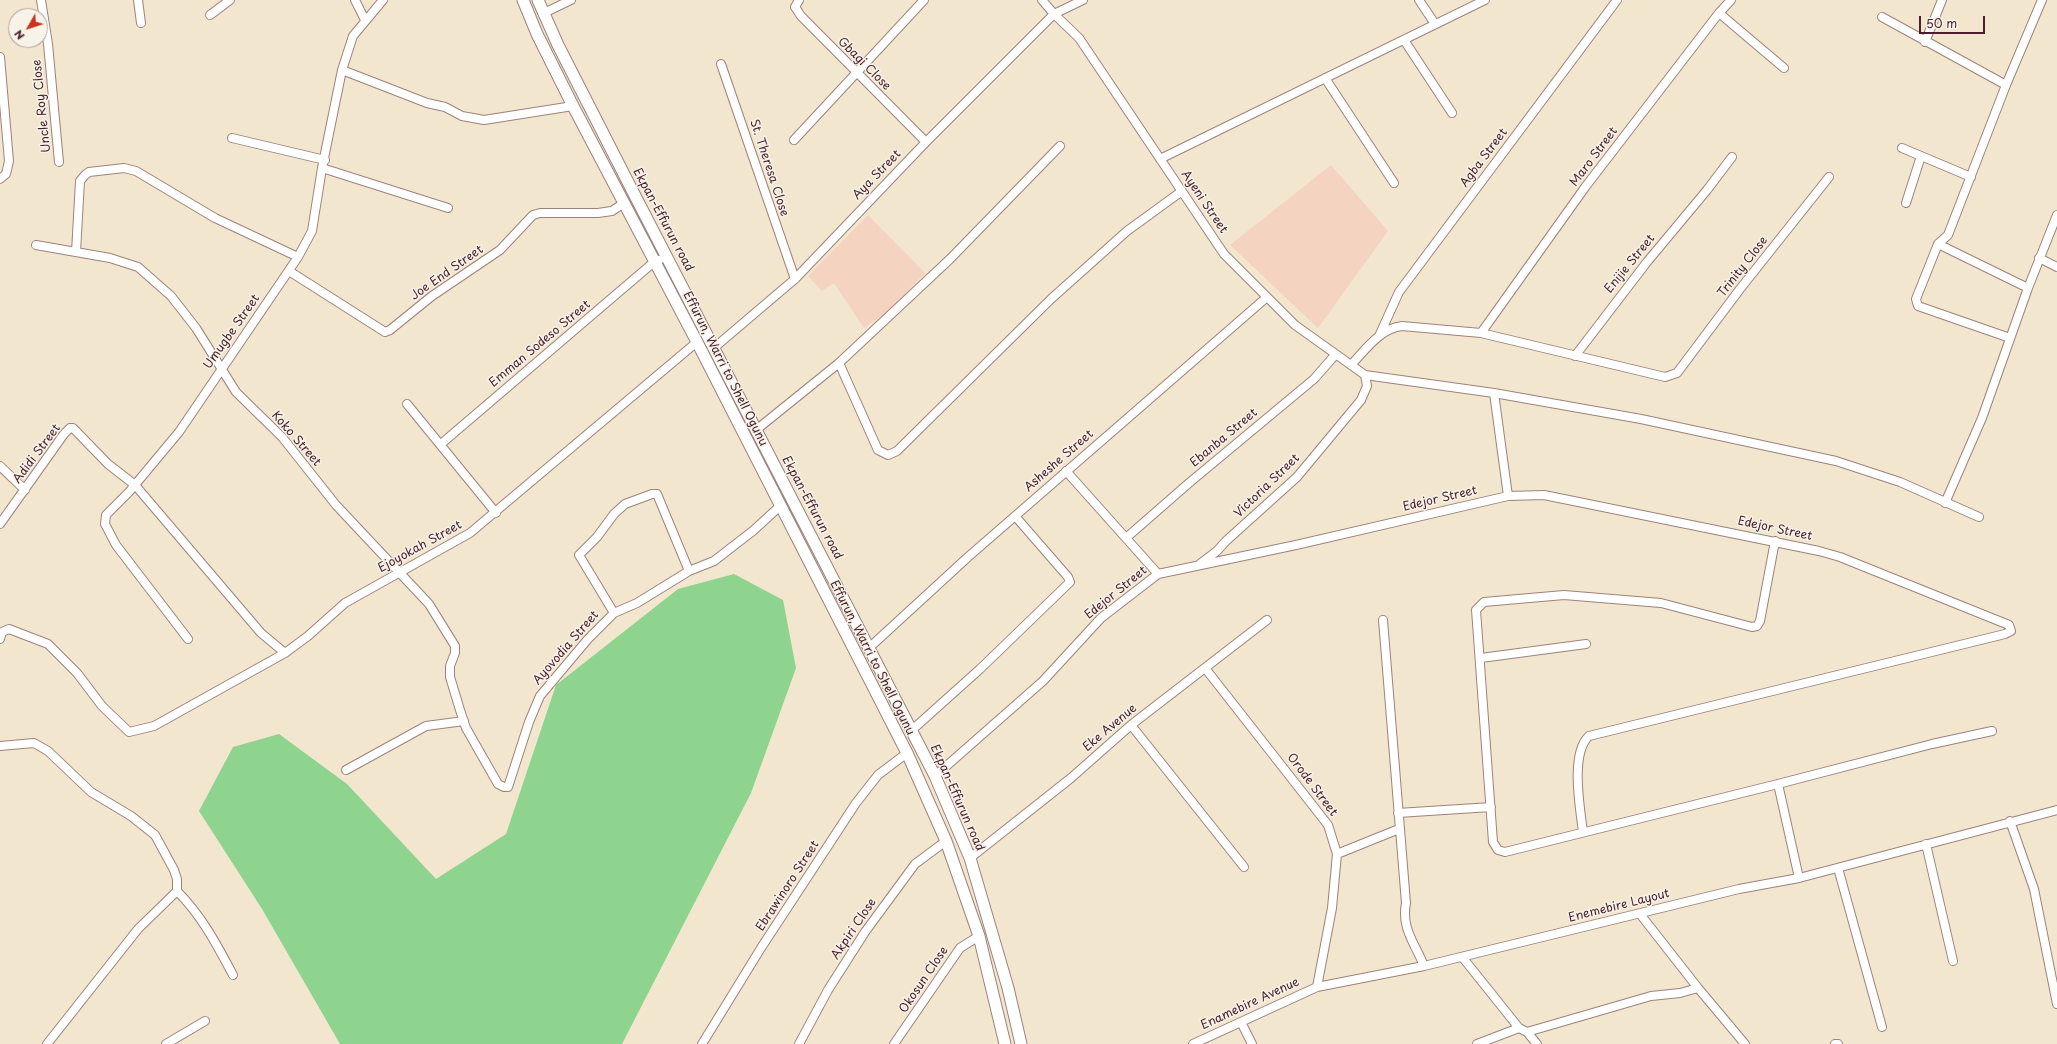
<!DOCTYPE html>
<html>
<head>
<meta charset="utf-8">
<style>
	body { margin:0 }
	#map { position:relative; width:2057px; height:1044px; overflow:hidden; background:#f2e6ce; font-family:"Playpen Sans",sans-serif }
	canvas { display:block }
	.north { position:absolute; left:8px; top:8px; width:40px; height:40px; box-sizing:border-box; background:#f7f3e8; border:1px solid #b29e9c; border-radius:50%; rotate:231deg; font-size:11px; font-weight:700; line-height:16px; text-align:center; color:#4a1f2b }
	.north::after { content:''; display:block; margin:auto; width:14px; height:18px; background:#c8321e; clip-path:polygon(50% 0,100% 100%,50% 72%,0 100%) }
	.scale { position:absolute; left:1919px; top:16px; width:66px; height:18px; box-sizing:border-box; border:2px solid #4a1f2b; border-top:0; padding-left:5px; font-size:12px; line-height:14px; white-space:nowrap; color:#4a1f2b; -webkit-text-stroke:3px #f7f3e8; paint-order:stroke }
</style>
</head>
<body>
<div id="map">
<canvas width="2057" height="1044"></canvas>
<div class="north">N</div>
<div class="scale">50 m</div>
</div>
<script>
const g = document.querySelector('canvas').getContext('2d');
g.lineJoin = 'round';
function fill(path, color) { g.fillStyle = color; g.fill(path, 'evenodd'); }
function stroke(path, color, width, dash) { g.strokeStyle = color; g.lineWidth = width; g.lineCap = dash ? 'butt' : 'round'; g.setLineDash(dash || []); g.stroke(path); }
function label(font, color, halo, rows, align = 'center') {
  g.font = font + ' "Playpen Sans",sans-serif'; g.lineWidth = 3; g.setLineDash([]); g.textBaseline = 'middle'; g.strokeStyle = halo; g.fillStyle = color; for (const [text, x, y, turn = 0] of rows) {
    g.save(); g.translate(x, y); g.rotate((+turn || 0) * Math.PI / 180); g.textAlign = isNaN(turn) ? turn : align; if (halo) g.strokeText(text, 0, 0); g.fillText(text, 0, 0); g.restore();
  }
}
fill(new Path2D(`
	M1331 165 1388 231 1318 328 1230 245Z
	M868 215 925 273 888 311 864 328 834 283 822 291 808 276Z`), '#f4d3c0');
fill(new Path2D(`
	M734 574 783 600 796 668 751 793 622 1044H340L262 909 199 811 233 747 279 734 347 784 436 879 506 834 556 685 678 589Z`), '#8ed48e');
const street = new Path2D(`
	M41 0 48 44 59 162
	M138 0 141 23
	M355 0 365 20
	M799 0 795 7 801 16 926 142
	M1042 0 1054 14 1079 38 1224 254 1295 325 1365 375 1494 393 1641 419 1836 461 1900 482 1979 517
	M1419 0 1435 24
	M544 13 571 0
	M1719 13 1784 68
	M210 15 230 0
	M1882 17 2006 85 1948 235 1938 244 1916 299 1918 306 2010 338
	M1404 40 1452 113
	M1925 42 1942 0
	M0 57 9 161 6 174 0 179
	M721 64 795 279
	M342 70 427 103 445 107 462 116 484 120 573 106
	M1325 78 1394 183
	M2006 85 2042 0
	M232 138 325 160
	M794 140 924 0
	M1902 148 1971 177
	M1160 159 1485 0
	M322 168 448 208
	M1906 203 1921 156
	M1938 244 2028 288
	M36 245 110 258 138 267 171 296 196 328 236 392 282 437 336 505 429 604 455 646V653L450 666V677L460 710 466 728 498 784 504 787H508L529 722 540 696 588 639 614 613 637 603 689 571 714 561 754 530 780 506
	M76 252 80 181 85 175 89 172 124 168 136 171 215 218 298 257
	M2039 258 2057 267
	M289 271 385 332 390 330 432 296 500 250 533 215 540 213H598L612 211 624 203
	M1481 333 1586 186 1719 13 1731 0
	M1380 334 1399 292 1617 0
	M715 347 795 279 926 142 1054 14 1083 0
	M1575 356 1647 262 1707 190 1732 157
	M839 363 878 450 888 455 897 451 1051 299 1127 231 1182 191
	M1351 365C1366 349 1381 328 1402 326L1481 333 1665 377 1677 373 1740 289 1829 177
	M1494 393 1508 496
	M407 404 496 513
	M756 430 839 363 950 259 1060 146
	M441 444 654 262 659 260
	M0 466 25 490
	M1066 471 1158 574
	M1945 503 1982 418 2028 288 2057 215
	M0 524 64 434 70 428H73L108 464 135 485 261 633 285 653
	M1126 538 1189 483 1314 379 1335 355
	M1775 541 1760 621 1757 626 1752 627 1661 603 1564 595 1484 602 1476 610 1493 842 1498 850 1505 852 1778 784 1932 744 1992 731
	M1200 564 1217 551 1226 541 1297 477 1361 400 1367 386 1365 375
	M614 613 579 555 597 537 614 514 625 504 652 494H657L689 571
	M1383 620 1406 903C1401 929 1415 943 1424 966
	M0 639 2 632 9 629 48 644 77 673 102 706 129 732 154 726 285 653 308 636 345 603 470 533 697 342
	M188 639 116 545 105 524 106 515 129 492 179 432 298 257 312 231 322 168 342 70 353 36 383 0
	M870 647 968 557 1267 297
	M1481 658 1586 644
	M1205 668 1328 825 1337 854 1332 908 1317 987
	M1131 725 1244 867
	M912 730 980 669 1070 582 1068 577 1015 516
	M0 746 34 743 48 751 91 792 131 816 155 835 174 870 177 879V891L138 929 47 1044
	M346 770 426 726 464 721
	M935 776 1043 681 1101 618 1158 574 1296 545 1508 496 1544 495 1819 551 1840 557 2009 625 2011 631 2005 634 1589 736C1570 753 1580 808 1583 832
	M1778 784 1799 878
	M1398 813 1491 807
	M2010 821 2034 889 2057 1004
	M1926 844 1953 961
	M1337 854 1399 829
	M970 858 1071 778 1131 725 1267 620
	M1838 868 1882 1027
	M177 891C202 916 217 945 233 975
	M1640 914 1698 988 1745 1044
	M1463 958 1519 1028 1527 1032 1537 1044
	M1241 1022 1252 1044
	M1527 1032 1651 996 1680 993 1698 988
	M166 1044 205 1021
	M702 1044 761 948 856 803 878 775 907 753
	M799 1044 828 990 865 932 915 864 946 841
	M894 1044 960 948 979 936
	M1193 1044 1317 987 1424 966 1739 889 1799 878 2057 810
	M1477 1044 1519 1028
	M1835 1044H1838`);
const secondary = new Path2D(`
	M523 0 537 34 573 106 697 342 907 753 946 841 979 936 1005 1044
	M538 0 558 45 631 188 935 776 970 858 1008 988 1021 1044`);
stroke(street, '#9e827c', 10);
stroke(secondary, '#9e827c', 13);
stroke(street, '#fff', 8);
stroke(secondary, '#fff', 11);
label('12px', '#4a1f2b', '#f7f3e8', [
	["Gbagi Close",864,64,45],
	["Uncle Roy Close",42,106,-96],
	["Maro Street",1594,157,-53],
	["Agba Street",1484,158,-53],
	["St. Theresa Close",769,168,72],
	["Aya Street",877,175,-46],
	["Ayeni Street",1204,202,56],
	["Ekpan-Effurun road",663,220,62],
	["Enijie Street",1630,264,-51],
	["Trinity Close",1743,267,-52],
	["Joe End Street",447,273,-35],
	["Umugbe Street",232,332,-55],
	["Emman Sodeso Street",540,344,-40],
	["Effurun, Warri to Shell Ogunu",725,369,63],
	["Ebanba Street",1224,438,-40],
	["Koko Street",296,439,49],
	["Adidi Street",37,454,-53],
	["Asheshe Street",1059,461,-41],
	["Victoria Street",1267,486,-44],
	["Edejor Street",1440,499,-13],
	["Ekpan-Effurun road",812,508,62],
	["Edejor Street",1775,529,12],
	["Ejoyokah Street",420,547,-29],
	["Edejor Street",1116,593,-39],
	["Ayovodia Street",566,648,-49],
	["Effurun, Warri to Shell Ogunu",872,658,63],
	["Eke Avenue",1110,728,-40],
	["Orode Street",1312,785,53],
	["Ekpan-Effurun road",957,798,66],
	["Ebrawinoro Street",788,886,-57],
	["Enemebire Layout",1619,906,-14],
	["Akpiri Close",854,929,-56],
	["Okosun Close",924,980,-56],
	["Enamebire Avenue",1250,1004,-25]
]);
</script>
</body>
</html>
